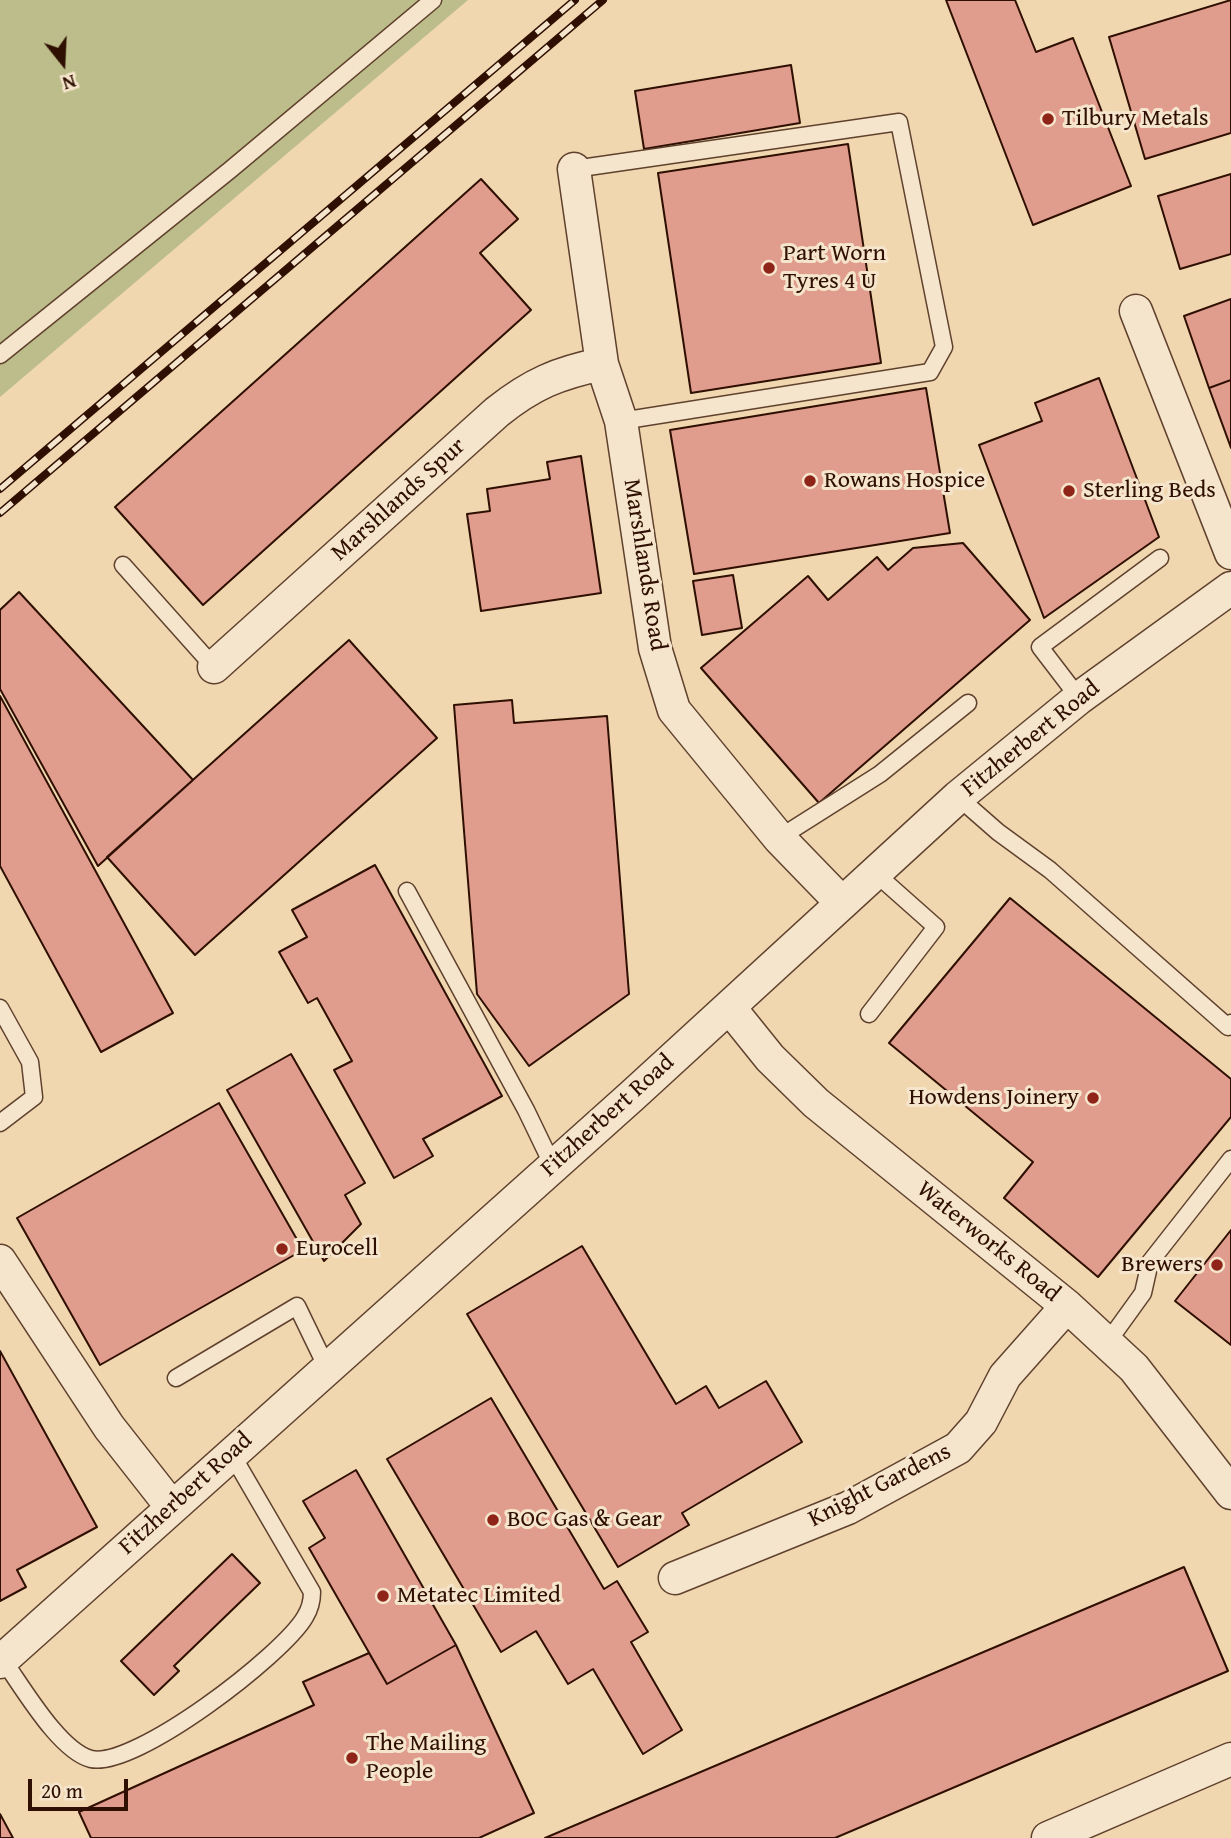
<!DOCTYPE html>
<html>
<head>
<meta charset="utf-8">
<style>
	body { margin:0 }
	#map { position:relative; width:1231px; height:1838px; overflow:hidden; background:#f0d7b0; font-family:"Gentium Book Plus",serif }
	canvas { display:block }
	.north { position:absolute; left:28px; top:28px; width:70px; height:70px; -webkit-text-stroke:5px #f5e5cc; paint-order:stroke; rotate:162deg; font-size:19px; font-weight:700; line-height:28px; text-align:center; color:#2f0f01 }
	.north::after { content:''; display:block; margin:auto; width:24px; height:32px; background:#2f0f01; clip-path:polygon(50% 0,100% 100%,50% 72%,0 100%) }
	.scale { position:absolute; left:28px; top:1779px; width:100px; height:32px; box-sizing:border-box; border:4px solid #2f0f01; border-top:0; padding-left:9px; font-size:21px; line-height:24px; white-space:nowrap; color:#2f0f01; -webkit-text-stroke:5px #f5e5cc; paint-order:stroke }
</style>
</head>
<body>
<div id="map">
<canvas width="1231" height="1838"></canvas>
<div class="north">N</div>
<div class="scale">20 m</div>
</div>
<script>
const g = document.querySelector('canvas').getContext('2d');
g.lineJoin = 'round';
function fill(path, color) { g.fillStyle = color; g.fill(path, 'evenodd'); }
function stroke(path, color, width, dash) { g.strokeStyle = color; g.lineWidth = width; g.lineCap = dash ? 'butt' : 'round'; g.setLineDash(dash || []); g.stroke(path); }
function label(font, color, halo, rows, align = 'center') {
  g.font = font + ' "Gentium Book Plus",serif'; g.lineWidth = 6; g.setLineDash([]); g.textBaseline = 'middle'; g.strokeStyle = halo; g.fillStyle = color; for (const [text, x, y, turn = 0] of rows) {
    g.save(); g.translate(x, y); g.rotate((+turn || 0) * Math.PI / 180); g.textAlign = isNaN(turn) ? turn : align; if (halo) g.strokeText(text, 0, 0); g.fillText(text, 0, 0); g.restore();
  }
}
fill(new Path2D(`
	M0 0H468L0 397Z`), '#bcbd8a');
const building = new Path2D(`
	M946 0H1015L1036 52 1073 38 1131 186 1033 225Z
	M1231 0V133L1145 159 1109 37Z
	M791 65 800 123 644 149 635 91Z
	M848 144 881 363 691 393 658 173Z
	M1231 174V254L1180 269 1158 196Z
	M481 179 518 219 480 253 531 310 203 605 115 507Z
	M1231 299V380L1209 388 1184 316Z
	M1099 378 1159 537 1044 618 979 445 1042 421 1035 403Z
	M1231 380V448L1209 388Z
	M926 388 950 533 694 574 670 430Z
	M581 456 601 593 481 611 467 514 490 511 487 489 550 479 547 462Z
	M963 543 1030 620 819 803 701 668 808 576 828 600 877 557 888 570 913 548Z
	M733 575 742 628 702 635 693 581Z
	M19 592 193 780 98 866 0 689V610Z
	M349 640 437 738 195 955 107 857Z
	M0 696 173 1013 101 1052 0 866Z
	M512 700 514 723 607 716 629 994 529 1066 477 994 454 705Z
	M375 865 502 1096 423 1139 433 1156 394 1178 334 1070 352 1061 317 998 308 1003 279 952 307 937 292 910Z
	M1010 898 1231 1079V1117L1098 1277 1004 1198 1033 1162 889 1043Z
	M291 1054 365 1183 345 1195 361 1224 324 1261 227 1090Z
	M219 1103 303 1250 100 1365 17 1218Z
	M1231 1230V1345L1175 1301Z
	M582 1246 676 1404 706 1386 719 1408 766 1381 802 1442 682 1513 689 1525 618 1567 467 1314Z
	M0 1351 97 1527 17 1570 26 1587 0 1601Z
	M491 1398 604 1589 617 1581 648 1632 631 1642 682 1730 643 1754 593 1669 568 1684 536 1631 501 1652 387 1459Z
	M356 1470 456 1645 387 1684 309 1548 325 1538 303 1501Z
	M232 1554 260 1583 174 1666 179 1671 154 1695 121 1661Z
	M1184 1567 1228 1671 835 1838H545Z
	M456 1645 534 1813 479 1838H91L79 1812 314 1705 303 1682 369 1653 387 1684Z
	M0 1814 13 1838H0Z`);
fill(building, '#e09c8c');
stroke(building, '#2f0f01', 2);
const lane = new Path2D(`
	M574 169 899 122 944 347 930 372 621 421
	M0 355 230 170 433 0
	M123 565 214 667
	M1079 698 1040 647 1160 558
	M958 797 998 832 1050 870 1228 1027 1231 1023
	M779 838 880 774 968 703
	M407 891 526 1110 552 1164
	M0 1008 30 1062 34 1097 0 1123
	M869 1014 936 927 874 872
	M1107 1343 1143 1293 1150 1262 1231 1159
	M176 1378 297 1306 327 1368
	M3 1660C22 1686 59 1751 91 1759 135 1769 283 1655 305 1617 310 1609 312 1601 312 1592L231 1453`);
const street = new Path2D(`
	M574 169 602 364 621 421 655 648 674 710 779 838 841 902
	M1136 311 1231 553
	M214 667 497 412C532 384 558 373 602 364
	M729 1007 770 1058 816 1103 1067 1306 1134 1368 1231 1493
	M0 1261 109 1427 171 1506
	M675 1578 848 1508 958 1448 981 1422 1005 1376 1067 1306
	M0 1662 633 1095 958 797 1079 698 1231 588
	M1048 1838 1231 1759`);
stroke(lane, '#5f412d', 19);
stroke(street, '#5f412d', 35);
stroke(lane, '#f5e5cc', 16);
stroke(street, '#f5e5cc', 32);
const rail = new Path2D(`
	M0 489 575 0
	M0 513 603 0`);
stroke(rail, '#2f0f01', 8);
stroke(rail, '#f5e5cc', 5, [16]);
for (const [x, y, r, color] of [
	[1048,119,7,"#8f2418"],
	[769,268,7,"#8f2418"],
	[810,481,7,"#8f2418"],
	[1069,491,7,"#8f2418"],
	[1093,1098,7,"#8f2418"],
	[282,1249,7,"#8f2418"],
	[1217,1265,7,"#8f2418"],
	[493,1520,7,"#8f2418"],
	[383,1596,7,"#8f2418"],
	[352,1758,7,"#8f2418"]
]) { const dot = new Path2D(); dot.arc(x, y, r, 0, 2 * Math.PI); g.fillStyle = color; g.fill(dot); stroke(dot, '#f5e5cc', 2.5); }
label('24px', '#2f0f01', '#f5e5cc', [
	["Tilbury Metals",1062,119],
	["Part Worn",783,254],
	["Tyres 4 U",783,282],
	["Rowans Hospice",824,481],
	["Sterling Beds",1083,491],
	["Howdens Joinery",1079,1098,"right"],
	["Eurocell",296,1249],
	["Brewers",1203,1265,"right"],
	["BOC Gas & Gear",507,1520],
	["Metatec Limited",397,1596],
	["The Mailing",366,1744],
	["People",366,1772]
], 'left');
label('24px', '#2f0f01', '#f5e5cc', [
	["Marshlands Spur",399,500,-42],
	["Marshlands Road",644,565,81],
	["Fitzherbert Road",1031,739,-39],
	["Fitzherbert Road",608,1116,-42],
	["Waterworks Road",988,1242,39],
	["Knight Gardens",880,1486,-27],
	["Fitzherbert Road",186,1494,-42]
]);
</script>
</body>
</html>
